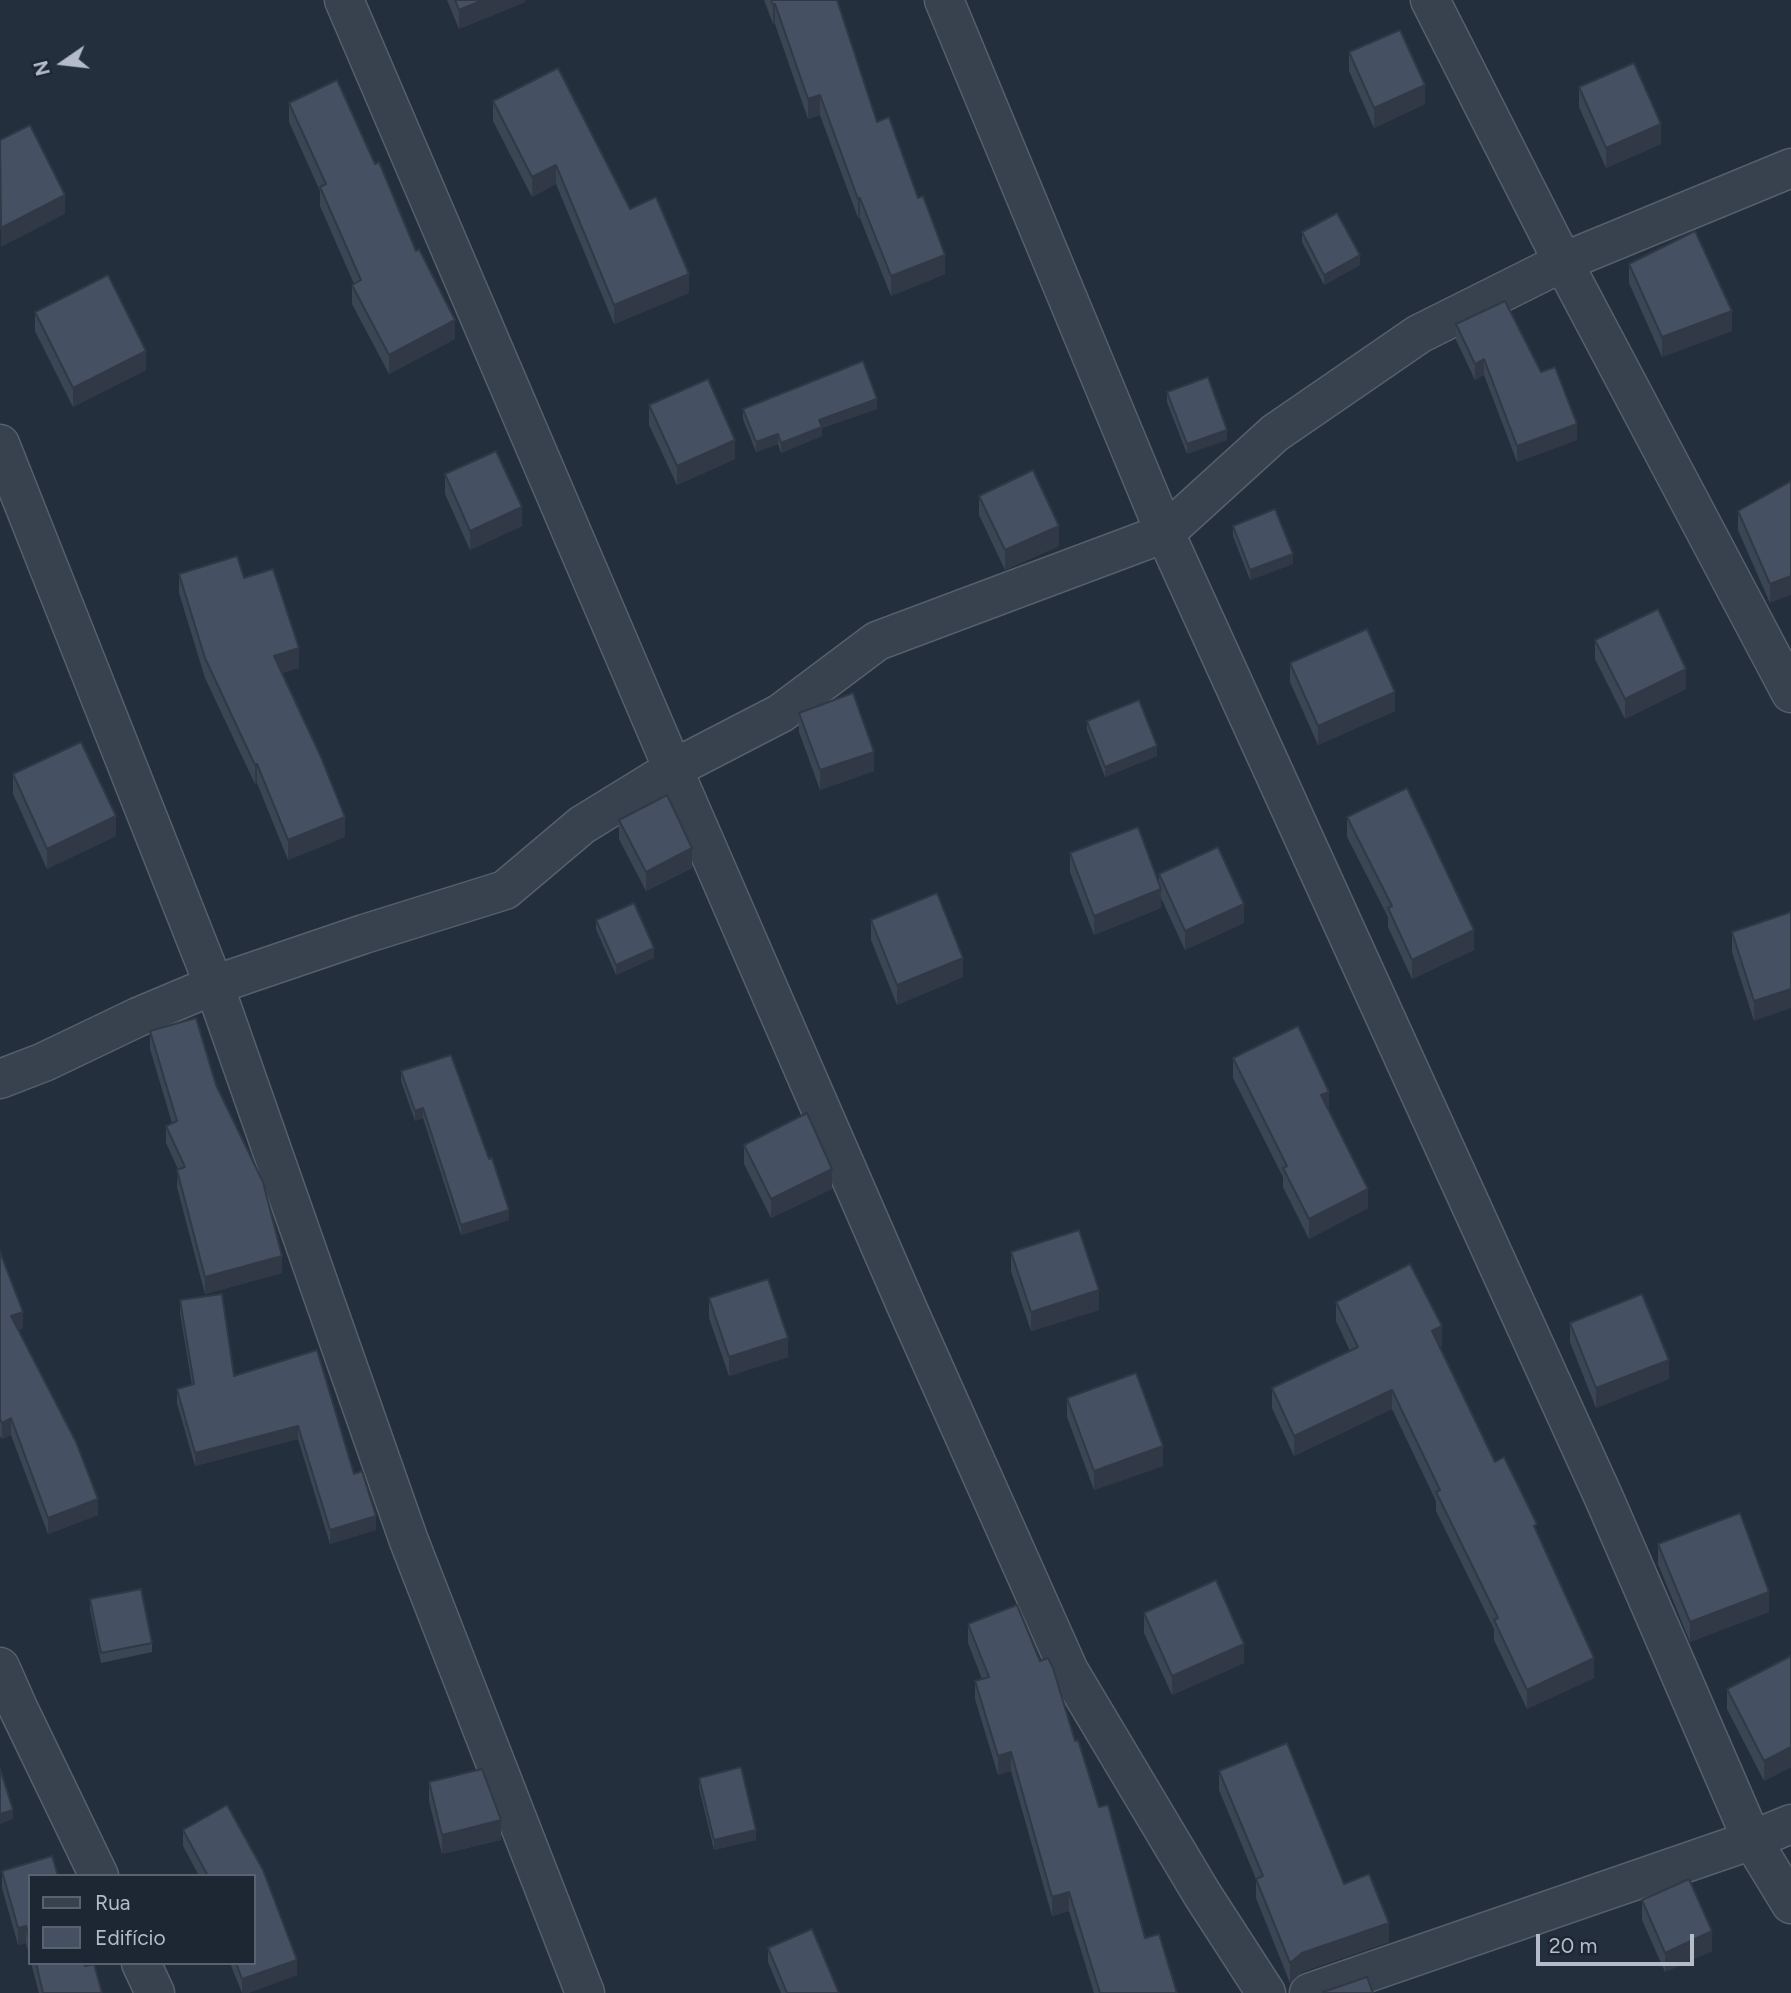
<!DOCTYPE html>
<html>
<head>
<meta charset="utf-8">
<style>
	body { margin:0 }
	#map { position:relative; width:1791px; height:1993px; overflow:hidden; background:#242f3e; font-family:Figtree,sans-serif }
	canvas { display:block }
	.legend { position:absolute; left:28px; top:1874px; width:228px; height:91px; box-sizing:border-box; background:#1d2633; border:2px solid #59626f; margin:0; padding:9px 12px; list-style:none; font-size:21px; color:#b4bcc9 }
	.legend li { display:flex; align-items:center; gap:14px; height:35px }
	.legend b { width:35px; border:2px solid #59626f }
	.north { position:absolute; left:28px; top:28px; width:70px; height:70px; -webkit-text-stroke:5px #1d2633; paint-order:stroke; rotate:256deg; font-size:19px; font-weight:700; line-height:28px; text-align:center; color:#b4bcc9 }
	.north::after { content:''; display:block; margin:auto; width:24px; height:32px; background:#b4bcc9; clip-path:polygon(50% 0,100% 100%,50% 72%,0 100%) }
	.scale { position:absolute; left:1536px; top:1934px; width:158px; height:32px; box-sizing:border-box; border:4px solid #b4bcc9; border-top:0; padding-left:9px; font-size:21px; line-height:24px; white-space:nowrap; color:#b4bcc9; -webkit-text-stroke:5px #1d2633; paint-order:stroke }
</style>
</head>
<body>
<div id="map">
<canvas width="1791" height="1993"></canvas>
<ul class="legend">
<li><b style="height:9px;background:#38414e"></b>Rua</li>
<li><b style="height:19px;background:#455162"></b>Edifício</li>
</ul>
<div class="north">N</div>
<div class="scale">20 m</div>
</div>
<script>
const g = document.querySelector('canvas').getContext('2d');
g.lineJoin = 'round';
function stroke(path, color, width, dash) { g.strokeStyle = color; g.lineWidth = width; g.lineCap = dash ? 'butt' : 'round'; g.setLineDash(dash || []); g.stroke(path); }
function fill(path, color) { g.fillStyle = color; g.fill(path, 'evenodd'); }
const minor = new Path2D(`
	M344 0 673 769 909 1312 1069 1671 1202 1894 1266 1993
	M944 0 1165 533 1604 1498 1752 1840 1791 1904
	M1430 0 1563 262 1791 693
	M0 444 214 985 409 1541 585 1993
	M0 1079 44 1062 138 1017 214 985 364 934 505 890 582 825 673 769 781 713 877 641 1165 533 1275 433 1419 334 1563 262 1791 168
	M0 1667 19 1710 99 1876
	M141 1963 155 1993
	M1309 1993 1752 1840 1791 1824`);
stroke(minor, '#565f6c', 41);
stroke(minor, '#38414e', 38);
fill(new Path2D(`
	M447 0H525V2L459 29Z
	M764 0H837L877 122 945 274 891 296 860 218H858L820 115 808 119 775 24H773Z
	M1349 52 1425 104 1374 128 1349 71Z
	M1579 87 1661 144 1606 168 1579 107Z
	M493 101 689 293 614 324 556 184 532 197 493 121Z
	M289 103 416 251 455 339 389 374 352 304V285L354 284 320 206V191L289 122Z
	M1302 232 1360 265 1324 285 1302 242Z
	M1629 264 1732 331 1662 357 1629 283Z
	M35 312 146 370 73 407 35 331Z
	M1456 324 1541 372 1577 440 1517 462 1484 375 1475 380 1456 340Z
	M1167 392 1227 440 1187 454 1167 402Z
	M649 405 735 459 677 485 649 425Z
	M743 409H877L822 428V436L781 453 778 444 756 452 743 419Z
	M445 474 522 526 470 550 445 494Z
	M1791 481 1770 603 1738 530V511Z
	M979 496 1059 546 1005 570 979 515Z
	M1233 526 1293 564 1250 580 1233 536Z
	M179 574 244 578 299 668 282 673 345 837 288 860 257 783 255 784 205 678 179 593Z
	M1595 640 1686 689 1625 719 1595 659Z
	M1290 663 1395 711 1318 745 1290 682Z
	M799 713 874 771 820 790 799 732Z
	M1087 721 1157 756 1105 777 1087 730Z
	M13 774 116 836 47 869 13 794Z
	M1347 817 1474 950 1412 979 1388 927V917L1347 837Z
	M619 820 692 868 646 891 619 839Z
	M1070 853 1159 884V874L1244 923 1185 950 1161 898V908L1094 935 1070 872Z
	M1791 912 1754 1021 1732 952V932Z
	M596 920 654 958 616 975 596 929Z
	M871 920 963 977 897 1005 871 940Z
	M150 1031 216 1085 282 1273 205 1294 177 1187 178 1169 166 1143V1126L172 1123 150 1049Z
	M1233 1058 1329 1111 1368 1208 1309 1239 1283 1187V1177L1233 1078Z
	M401 1071 509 1220 461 1235 423 1118 415 1121 401 1081Z
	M744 1145 832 1189 771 1218 744 1164Z
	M0 1252 23 1328 18 1330 98 1515 48 1534 11 1435 2 1439 0 1436Z
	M1011 1252 1099 1310 1031 1331 1011 1271Z
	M709 1298 788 1357 729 1376 709 1318Z
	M180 1300 234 1376 317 1350 354 1474 376 1530 330 1544 298 1439 195 1466 177 1403V1389L192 1385 180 1313Z
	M1336 1302 1442 1346 1440 1347 1495 1462 1537 1533 1594 1678 1527 1709 1494 1640V1629L1436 1511V1501L1392 1409 1294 1456 1272 1408V1388L1350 1351 1336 1321Z
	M1570 1323 1669 1379 1596 1408 1570 1342Z
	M1067 1398 1163 1466 1094 1490 1067 1417Z
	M1658 1544 1769 1612 1690 1642 1658 1564Z
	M90 1599 152 1643V1652L101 1663 90 1609Z
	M1144 1613 1244 1663 1172 1695 1144 1633Z
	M968 1624 1040 1661 1075 1741 1099 1807 1145 1938 1177 1993H1094L1069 1911 1052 1916 1011 1771 998 1775 975 1699V1681L982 1679 968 1643Z
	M1791 1656V1767L1764 1781 1727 1709V1689Z
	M1219 1771 1344 1884 1389 1942 1302 1972 1290 1983 1256 1898V1879L1219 1790Z
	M699 1778 756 1840 714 1850 699 1788Z
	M429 1782 501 1840 442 1854 429 1801Z
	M227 1805 263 1870 297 1960V1975L248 1993H242L230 1963H254V1876H199L183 1846V1830Z
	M2 1871 30 1876V1959L26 1943 18 1945 2 1888Z
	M1642 1900 1712 1951 1665 1972 1642 1920Z
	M768 1948 839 1993H781L768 1962Z
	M31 1963H84L102 1993H39Z`), '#3b4654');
fill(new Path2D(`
	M483 0H525V2L459 29V10Z
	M775 4V24H773V5Z
	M1425 85V104L1374 128V108Z
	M820 95V115L808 119V99Z
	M1661 124V144L1606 168V148Z
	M556 165V184L532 197V177Z
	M65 195V214L1 247V228Z
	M860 198V218H858V199Z
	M945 255V274L891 296V276Z
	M1360 255V265L1324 285V275Z
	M689 274V293L614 324V305Z
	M1732 311V331L1662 357V337Z
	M455 320V339L389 374V355Z
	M146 351V370L73 407V388Z
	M1484 359V375L1475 380V364Z
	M877 399V409L822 428V436L781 453V443L819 420Z
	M1577 424V440L1517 462V446Z
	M1227 430V440L1187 454V444Z
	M778 434V444L756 452V442Z
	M735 440V459L677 485V466Z
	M522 507V526L470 550V531Z
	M1059 526V546L1005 570V550Z
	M1293 554V564L1250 580V570Z
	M1791 576V595L1770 603V584Z
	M299 648V668L274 675V656Z
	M1686 669V689L1625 719V699Z
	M1395 692V711L1318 745V726Z
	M1157 746V756L1105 777V767Z
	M874 752V771L820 790V770Z
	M257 764V783L255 784V765Z
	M116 816V836L47 869V849Z
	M345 817V837L288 860V840Z
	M692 848V868L646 891V872Z
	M1161 889V908L1094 935V916Z
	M1244 904V923L1185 950V931Z
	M1474 930V950L1412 979V960Z
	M654 948V958L616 975V965Z
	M963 958V977L897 1005V985Z
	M1791 989V1008L1754 1021V1001Z
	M1329 1092V1111L1321 1095Z
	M423 1108V1118L415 1121V1111Z
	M832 1169V1189L771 1218V1199Z
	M1368 1189V1208L1309 1239V1219Z
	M509 1210V1220L461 1235V1225Z
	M282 1256V1273L205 1294V1277Z
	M1099 1290V1310L1031 1331V1312Z
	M23 1312V1328L11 1333V1316Z
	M1442 1326V1346L1432 1351V1331Z
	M788 1338V1357L729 1376V1357Z
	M1669 1360V1379L1596 1408V1388Z
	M1392 1390V1409L1294 1456V1436Z
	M11 1418V1435L2 1439V1423Z
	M298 1426V1439L195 1466V1453Z
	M1163 1446V1466L1094 1490V1471Z
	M98 1499V1515L48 1534V1518Z
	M376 1516V1530L330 1544V1530Z
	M1769 1592V1612L1690 1642V1622Z
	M1244 1644V1663L1172 1695V1676Z
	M1594 1658V1678L1527 1709V1690Z
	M1791 1747V1767L1764 1781V1761Z
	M1011 1752V1771L998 1775V1756Z
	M13 1810V1819L0 1824V1814Z
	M501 1820V1840L442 1854V1835Z
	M756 1830V1840L714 1850V1840Z
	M1069 1892V1911L1052 1916V1897Z
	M1389 1923V1942L1302 1972 1290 1983V1963L1302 1953Z
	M26 1926V1943L18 1945V1928Z
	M1712 1931V1951L1665 1972V1953Z
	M297 1960V1975L248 1993H242V1979Z`), '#303945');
const building = new Path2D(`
	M455 0H483L459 10Z
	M771 0H837L877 122 889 117 918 198 923 196 945 255 891 276 860 198 858 199 820 95 808 99 775 4 773 5Z
	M1400 30 1425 85 1374 108 1349 52Z
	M1634 63 1661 124 1606 148 1579 87Z
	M558 68 630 209 656 197 689 274 614 305 556 165 532 177 493 101Z
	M337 80 375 164 379 162 416 251 419 249 455 320 389 355 352 285 361 280 320 187 326 184 289 103Z
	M30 125 65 195 1 228 0 140Z
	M1337 213 1360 255 1324 275 1302 232Z
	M1695 231 1732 311 1662 337 1629 264Z
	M108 275 146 351 73 388 35 312Z
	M1505 301 1541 372 1555 367 1577 424 1517 446 1484 359 1475 364 1456 324Z
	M863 361 877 399 819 420 822 427 781 443 778 434 756 442 743 409Z
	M1208 377 1227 430 1187 444 1167 392Z
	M708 379 735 440 677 466 649 405Z
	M496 451 522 507 470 531 445 474Z
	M1033 470 1059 526 1005 550 979 496Z
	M1791 481V576L1770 584 1738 511Z
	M1275 509 1293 554 1250 570 1233 526Z
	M237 556 244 578 273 569 299 648 274 656 320 755 345 817 288 840 257 764 255 765 205 658 179 574Z
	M1658 609 1686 669 1625 699 1595 640Z
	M1367 629 1395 692 1318 726 1290 663Z
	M853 693 874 752 820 770 799 713Z
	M1139 700 1157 746 1105 767 1087 721Z
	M81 742 116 816 47 849 13 774Z
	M1407 788 1474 930 1412 960 1388 908 1392 906 1347 817Z
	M667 795 692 848 646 872 619 820Z
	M1138 827 1161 889 1094 916 1070 853Z
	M1218 847 1244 904 1185 931 1159 874Z
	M937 893 963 958 897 985 871 920Z
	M634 903 654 948 616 965 596 920Z
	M1791 912V989L1754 1001 1732 932Z
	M196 1018 216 1085 263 1182 282 1256 205 1277 177 1170 185 1167 166 1126 177 1121 150 1031Z
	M1298 1026 1329 1092 1321 1095 1368 1189 1309 1219 1283 1168 1287 1166 1233 1058Z
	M451 1055 489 1159 492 1158 509 1210 461 1225 423 1108 415 1111 401 1071Z
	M807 1113 832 1169 771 1199 744 1145Z
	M1079 1230 1099 1290 1031 1312 1011 1252Z
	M0 1252 23 1312 11 1316 76 1442 98 1499 48 1518 11 1418 2 1423 0 1419Z
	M1410 1264 1442 1326 1432 1331 1495 1462 1504 1457 1537 1524 1534 1526 1594 1658 1527 1690 1494 1620 1498 1618 1436 1492 1440 1490 1392 1390 1294 1436 1272 1388 1358 1347 1336 1302Z
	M768 1279 788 1338 729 1357 709 1298Z
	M222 1294 234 1376 317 1350 354 1474 362 1471 376 1516 330 1530 298 1426 195 1453 177 1389 194 1384 180 1300Z
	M1642 1294 1669 1360 1596 1388 1570 1323Z
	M1136 1373 1163 1446 1094 1471 1067 1398Z
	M1740 1513 1769 1592 1690 1622 1658 1544Z
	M1216 1580 1244 1644 1172 1676 1144 1613Z
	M141 1589 152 1643 101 1653 90 1599Z
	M1017 1605 1040 1661 1048 1658 1053 1668 1075 1741 1078 1740 1099 1807 1108 1805 1145 1938 1159 1934 1177 1993H1100L1069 1892 1052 1897 1011 1752 998 1756 975 1681 989 1677 968 1624Z
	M1791 1656V1747L1764 1761 1727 1689Z
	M1287 1743 1344 1884 1369 1874 1389 1923 1302 1953 1290 1963 1256 1879 1263 1876 1219 1771Z
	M741 1767 756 1830 714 1840 699 1778Z
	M0 1769 13 1810 0 1814Z
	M482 1769 501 1820 442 1835 429 1782Z
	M227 1805 263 1870 297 1960 242 1979 236 1963H254V1876H208L183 1830Z
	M52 1856 58 1876H30V1941L26 1926 18 1928 2 1871Z
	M1689 1879 1712 1931 1665 1953 1642 1900Z
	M812 1929 839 1993H787L768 1948Z
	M36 1963H84L85 1966 94 1964 102 1993H43Z
	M1367 1977 1373 1993H1323V1992Z`);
fill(building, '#455162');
stroke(building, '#303945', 2);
</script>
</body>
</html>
